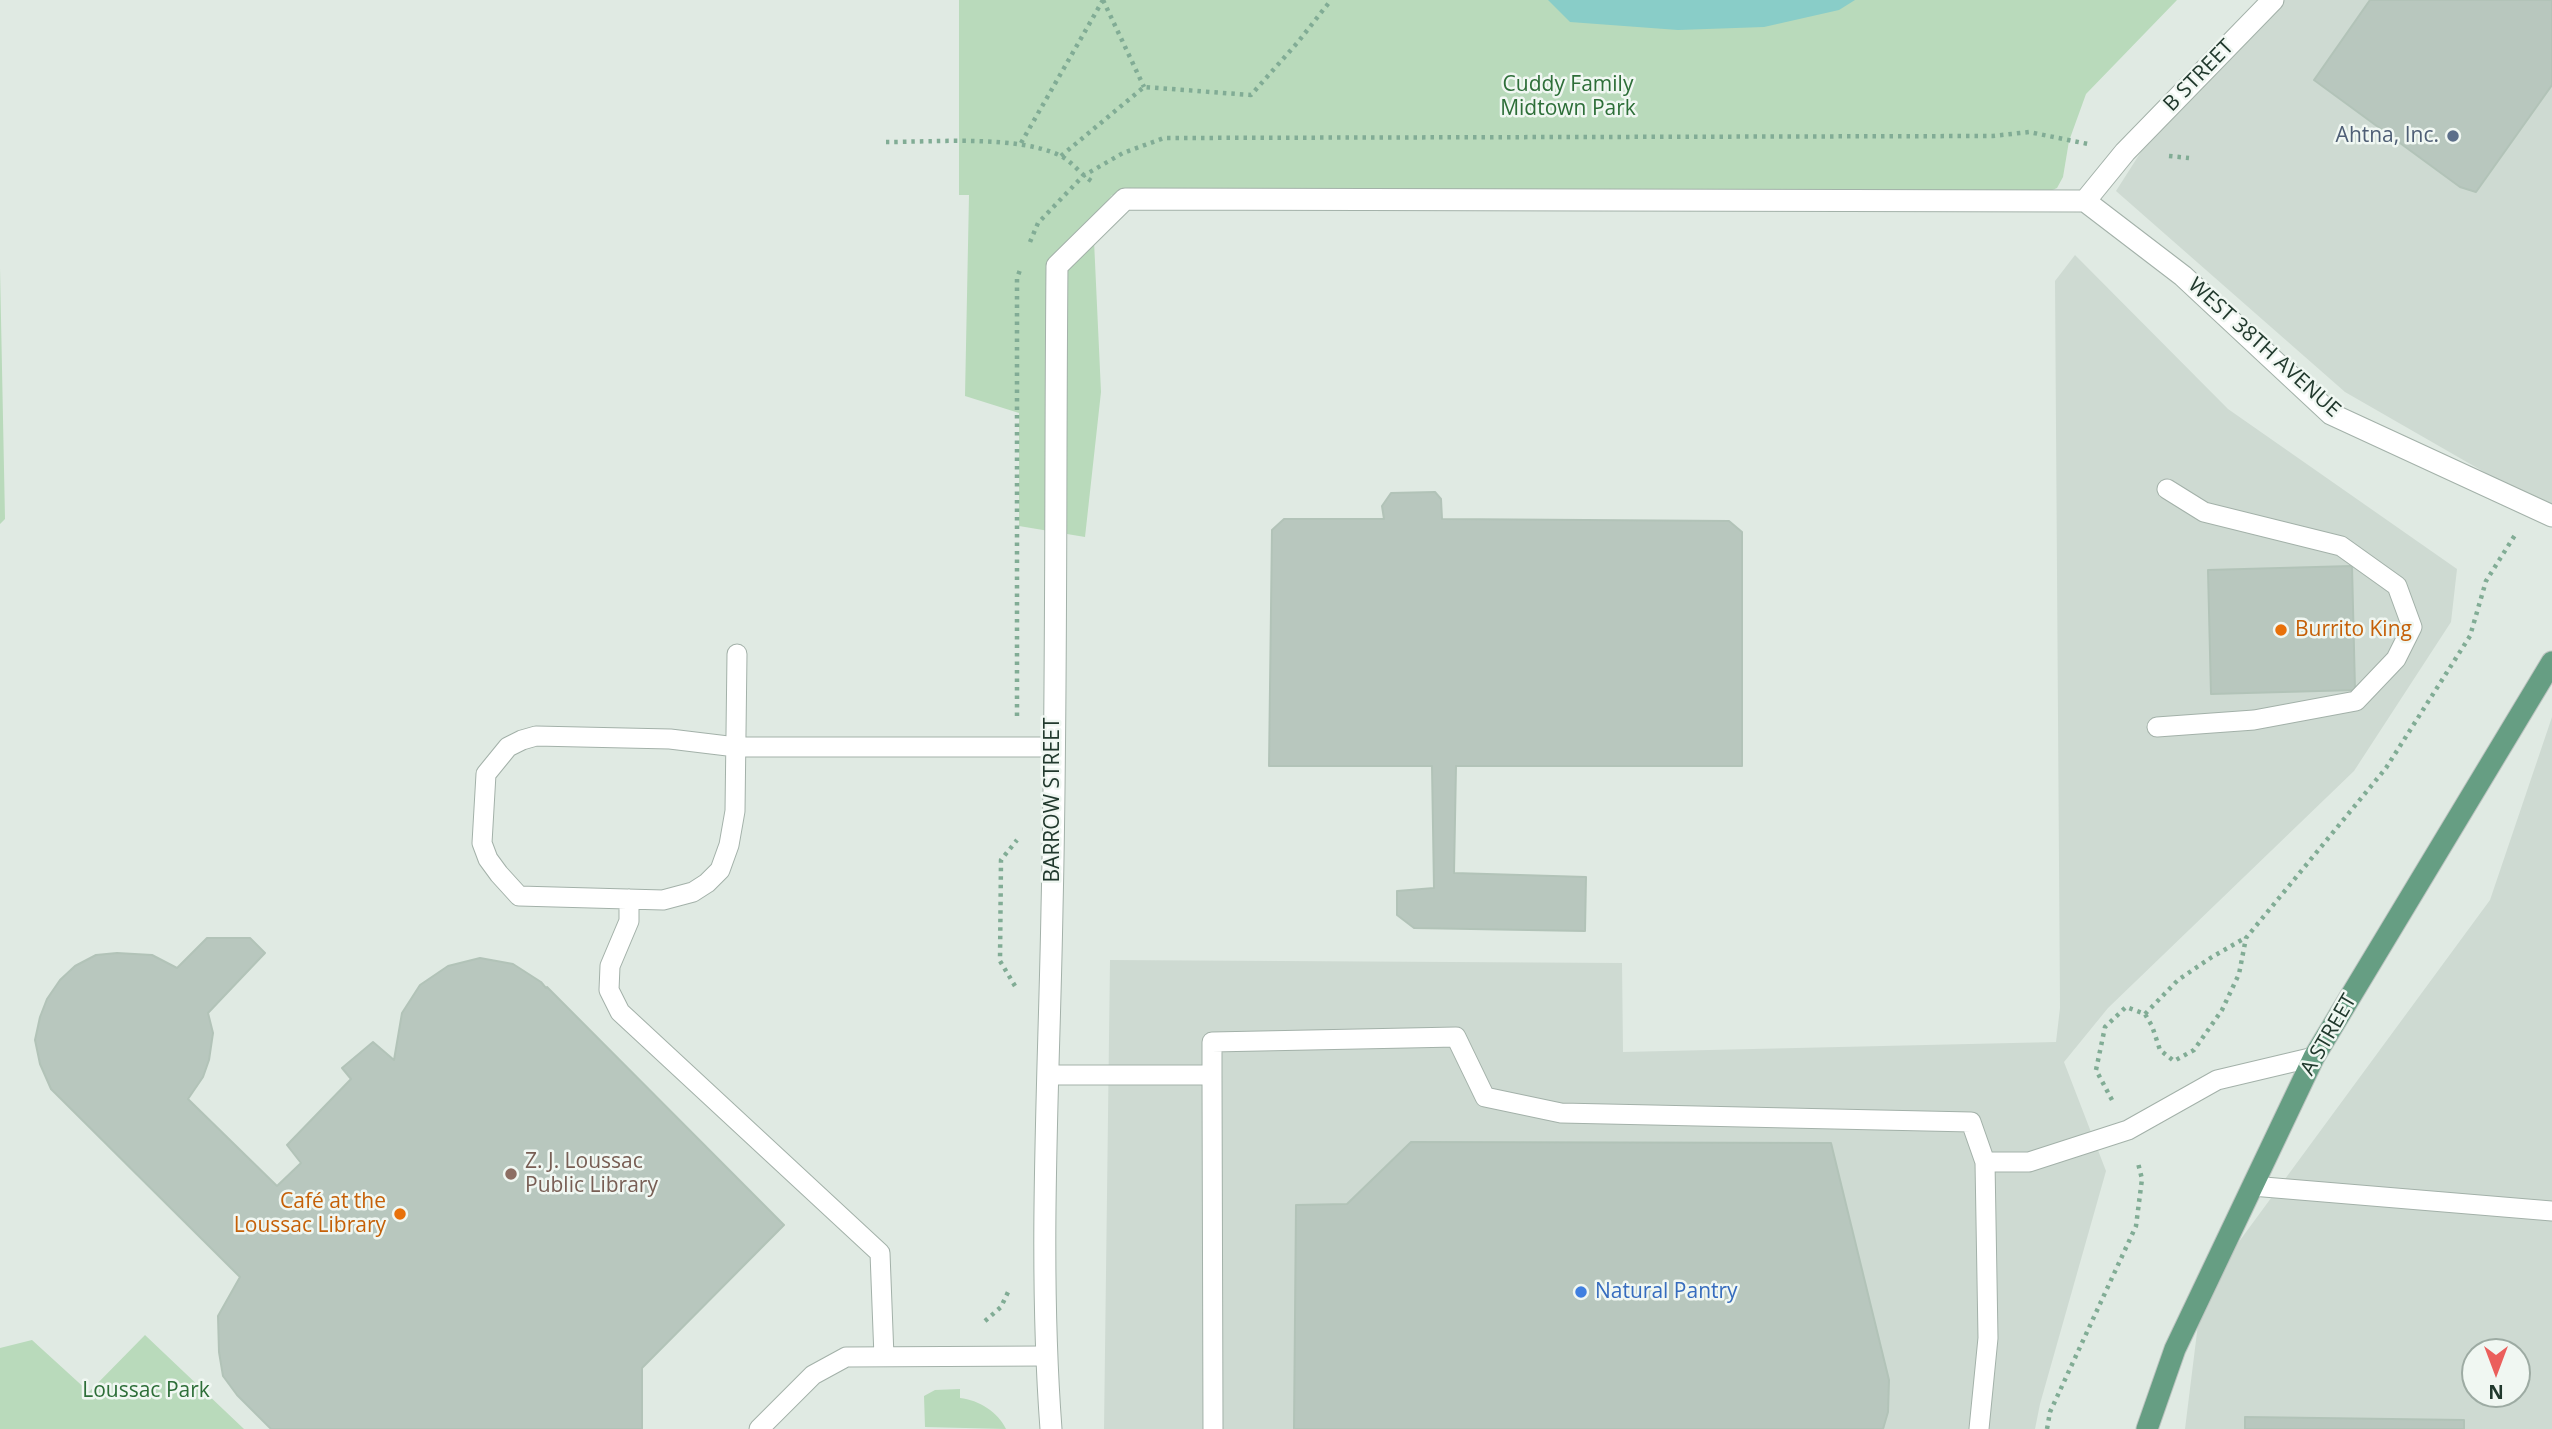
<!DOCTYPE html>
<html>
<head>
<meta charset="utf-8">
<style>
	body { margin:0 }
	#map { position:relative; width:2552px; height:1429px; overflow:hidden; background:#e0eae3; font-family:"Open Sans",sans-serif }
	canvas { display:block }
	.north { position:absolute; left:2461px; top:1338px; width:70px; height:70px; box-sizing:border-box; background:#f0f7f2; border:2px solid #9daba3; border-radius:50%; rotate:180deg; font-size:19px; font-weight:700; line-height:28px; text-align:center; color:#21392d }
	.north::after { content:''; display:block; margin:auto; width:24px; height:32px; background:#eb5f5c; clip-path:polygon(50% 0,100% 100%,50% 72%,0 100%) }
</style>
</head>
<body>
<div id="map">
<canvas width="2552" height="1429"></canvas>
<div class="north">N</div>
</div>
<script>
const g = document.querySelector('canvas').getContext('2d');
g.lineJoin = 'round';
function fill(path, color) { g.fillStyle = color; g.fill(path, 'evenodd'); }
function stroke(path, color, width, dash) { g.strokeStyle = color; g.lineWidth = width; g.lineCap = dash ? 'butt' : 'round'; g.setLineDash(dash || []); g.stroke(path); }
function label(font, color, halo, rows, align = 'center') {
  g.font = font + ' "Open Sans",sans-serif'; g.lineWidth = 5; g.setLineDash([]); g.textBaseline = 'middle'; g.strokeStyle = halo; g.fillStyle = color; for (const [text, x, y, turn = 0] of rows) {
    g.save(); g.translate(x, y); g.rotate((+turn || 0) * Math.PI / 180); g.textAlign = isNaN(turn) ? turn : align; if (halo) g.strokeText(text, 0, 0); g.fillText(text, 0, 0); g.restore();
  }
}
fill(new Path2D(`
	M2265 0H2552V511L2345 392 2116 191 2167 111Z
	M2075 255 2228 409 2457 569 2451 622 2354 771 2108 1008 2064 1062 2106 1171 2040 1404 2035 1429H1104L1110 960 1622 963 1623 1052 2056 1042 2060 1008 2055 281Z
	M2552 717V1429H2185L2202 1292 2490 900ZM2475 1352H2517V1394H2475Z`), '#cedad2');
fill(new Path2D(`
	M959 0H2177L2086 94 2069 141 2063 177 2057 188 2048 192 1112 195 1093 219 1101 392 1085 537 1019 526V413L965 396 969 195H959Z
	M0 268 5 519 0 524Z
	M145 1335 244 1429H0V1348L32 1340 89 1392Z
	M960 1389V1398C979 1400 998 1412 1006 1429L925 1427 924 1396 935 1390Z`), '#b9dabb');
fill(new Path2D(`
	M1548 0H1855L1839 10 1764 27 1678 30 1570 22Z`), '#89cdc8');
const building = new Path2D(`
	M2370 0H2552V85L2476 192 2460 187 2314 80Z
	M1435 492 1441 499 1442 519 1729 521 1742 532V766H1456L1454 873 1586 877 1585 931 1414 928 1397 915V891L1434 888 1432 766H1269L1272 530 1284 519H1384L1382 506 1391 493Z
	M2352 566 2355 690 2211 694 2208 570Z
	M207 938H250L265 953 208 1013 213 1033 209 1060 203 1077 188 1099 277 1186 301 1163 287 1145 351 1079 342 1068 373 1042 394 1060 402 1013 420 985 448 966 480 958 513 964 541 982 546 988 547 987 784 1225 642 1368V1429H271L237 1395 223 1376 219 1352 218 1316 240 1277 51 1089 40 1064 35 1040 40 1017 47 999 60 980 75 966 96 955 117 953 152 955 177 968Z
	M1411 1142 1831 1143 1889 1380 1888 1412 1883 1429H1294L1296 1205 1347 1204Z
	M2245 1417 2464 1420V1429H2245Z`);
fill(building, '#b8c7be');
stroke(building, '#b2c3b8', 2);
const lane = new Path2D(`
	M737 654 735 811 729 845 720 870 707 883 693 892 663 900 519 896 499 874 488 859 482 843 486 774 508 747 522 740 536 736 670 739 736 747H1053
	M2157 727 2254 720 2356 701 2396 659 2412 627 2397 586 2341 546 2204 512 2167 489
	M629 899V921L610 966 609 990 620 1012 880 1253 884 1357
	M1048 1075H1212V1042L1456 1037 1485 1097 1561 1113 1971 1122 1985 1162H2029L2128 1130 2217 1080 2314 1057
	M1212 1075 1213 1429
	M2252 1186 2552 1211
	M759 1429 813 1375 846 1357 1045 1356
	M1979 1429 1988 1338 1985 1162`);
const street = new Path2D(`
	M2273 0 2125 152 2085 201 2183 276 2331 414 2552 516
	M1051 1429C1038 1256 1049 1082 1052 909 1057 695 1055 480 1057 266L1125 199 2085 201`);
const primary = new Path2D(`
	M2147 1429 2175 1349 2314 1057 2552 662`);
stroke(lane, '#a3b1a9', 21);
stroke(street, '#a3b1a9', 23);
stroke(primary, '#bcc4c0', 23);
stroke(new Path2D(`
	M1103 0 1144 87
	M886 142C936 142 1015 135 1059 155 1072 161 1081 175 1093 182
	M1021 143 1103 0
	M1061 156 1144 87 1251 95 1298 42 1331 0
	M2169 156 2189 158
	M1030 242 1038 223 1083 176 1123 153 1164 138 1993 136 2029 132 2088 144
	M1017 716V278L1020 270
	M1015 986 1000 961 1001 860 1017 840
	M2145 1014 2178 980 2212 957 2245 938
	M2112 1100 2096 1070 2105 1027 2126 1007 2145 1014 2152 1026 2160 1050 2174 1061 2194 1050 2222 1010 2239 974 2246 938 2386 768 2470 636 2486 581 2515 535
	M985 1321 1001 1307 1009 1290
	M2047 1429 2050 1412 2136 1226 2142 1179 2138 1163`), '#81ac95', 4.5, [3.5, 5]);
stroke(lane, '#fff', 19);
stroke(street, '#fff', 21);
stroke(primary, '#669e83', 21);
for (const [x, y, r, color] of [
	[2453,136,7,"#5c6f8a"],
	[2281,630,7,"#e8710a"],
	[511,1174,7,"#8d6e63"],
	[400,1214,7,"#e8710a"],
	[1581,1292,7,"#3f7fe0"]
]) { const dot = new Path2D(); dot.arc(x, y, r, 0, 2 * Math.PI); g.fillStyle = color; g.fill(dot); stroke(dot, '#f0f7f2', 2.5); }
label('21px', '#21392d', '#f0f7f2', [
	["B STREET",2199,76,-46],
	["WEST 38TH AVENUE",2264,348,42],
	["BARROW STREET",1053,800,-90],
	["A STREET",2329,1035,-60]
]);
label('21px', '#2d6e38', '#f0f7f2', [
	["Cuddy Family",1568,85],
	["Midtown Park",1568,109],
	["Loussac Park",146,1391]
]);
label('21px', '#4e5e75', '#f0f7f2', [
	["Ahtna, Inc.",2439,136]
], 'right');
label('21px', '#c56008', '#f0f7f2', [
	["Burrito King",2295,630],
	["Café at the",386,1202,"right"],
	["Loussac Library",386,1226,"right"]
], 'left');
label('21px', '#785e54', '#f0f7f2', [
	["Z. J. Loussac",525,1162],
	["Public Library",525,1186]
], 'left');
label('21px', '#366cbe', '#f0f7f2', [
	["Natural Pantry",1595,1292]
], 'left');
</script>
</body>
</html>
